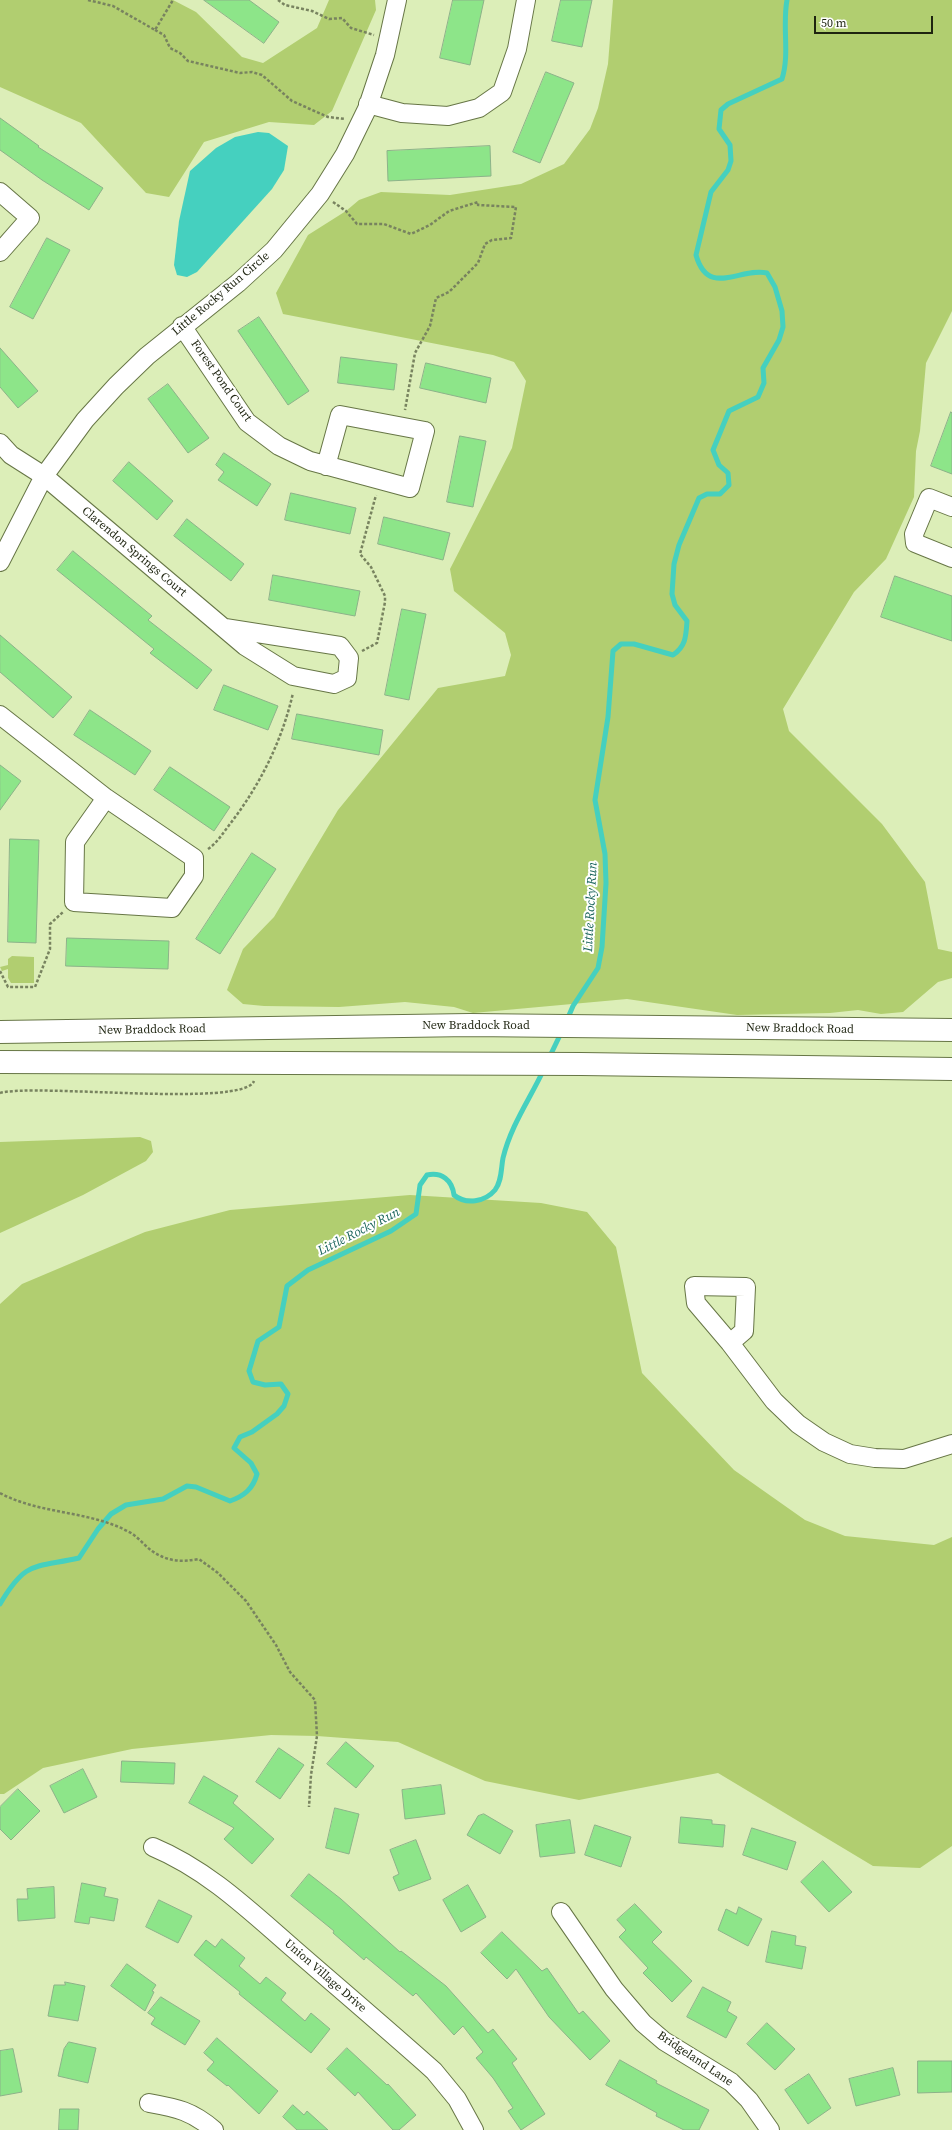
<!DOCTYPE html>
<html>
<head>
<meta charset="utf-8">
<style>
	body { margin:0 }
	#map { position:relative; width:952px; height:2130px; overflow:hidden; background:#dceeb8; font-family:"Source Serif 4",serif }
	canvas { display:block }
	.scale { position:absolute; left:814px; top:16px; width:119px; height:18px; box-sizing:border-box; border:2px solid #1e2410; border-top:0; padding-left:5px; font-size:12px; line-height:14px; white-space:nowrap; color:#1e2410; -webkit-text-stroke:3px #fff; paint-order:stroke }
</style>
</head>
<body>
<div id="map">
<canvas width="952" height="2130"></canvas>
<div class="scale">50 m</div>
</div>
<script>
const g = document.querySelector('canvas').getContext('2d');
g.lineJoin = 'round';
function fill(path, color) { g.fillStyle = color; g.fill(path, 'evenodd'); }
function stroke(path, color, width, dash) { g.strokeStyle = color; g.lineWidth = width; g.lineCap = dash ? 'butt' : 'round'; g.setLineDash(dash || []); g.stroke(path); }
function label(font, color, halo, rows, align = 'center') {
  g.font = font + ' "Source Serif 4",serif'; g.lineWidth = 4; g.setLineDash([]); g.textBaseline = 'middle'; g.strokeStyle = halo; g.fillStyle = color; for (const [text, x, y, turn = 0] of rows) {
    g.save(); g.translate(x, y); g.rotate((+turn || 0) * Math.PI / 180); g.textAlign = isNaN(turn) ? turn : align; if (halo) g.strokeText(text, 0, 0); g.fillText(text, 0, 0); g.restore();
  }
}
fill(new Path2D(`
	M0 0H173L196 12 242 57 263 63 317 28 329 0H375L376 10 332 111 314 125 269 122 204 142 169 197 146 193 81 123 0 87Z
	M613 0H952V311L926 363 920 431 916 451 914 497 886 559 854 592 783 709 789 731 882 824 925 882 938 949 952 952V978L938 982 903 1012 881 1014 858 1010 830 1013 737 1015 627 999 473 1013 454 1007 405 1002 339 1007 264 1006 243 1004 227 990 243 949 274 917 338 810 438 688 505 676 511 655 505 633 454 591 450 569 512 448 526 381 514 362 493 355 283 314 276 293 308 235 346 211 359 200 381 192 450 195 521 184 564 164 590 129 598 108 608 64Z
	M12 956 34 957V983H11L8 978V969L2 971 0 967 8 965V959Z
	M140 1137 151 1141 153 1152 146 1161 83 1195 0 1233V1142Z
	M410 1195 541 1203 587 1212 616 1247 642 1373 734 1470 805 1520 845 1536 934 1545 952 1537V1846L920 1868 873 1866 718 1773 579 1800 485 1781 398 1742 317 1736 271 1735 132 1749 43 1768 4 1794H0V1304L22 1284 145 1232 230 1210Z`), '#b1ce70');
fill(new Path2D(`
	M258 132 269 133 288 146 284 170 272 189 197 272 187 277 177 275 174 265 179 221 190 171 216 148 235 137Z`), '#45d0bf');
stroke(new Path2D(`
	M567 1020 573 1006 598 968 602 947 606 883 605 854 595 800 608 717 613 651 621 644H634L673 655C686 646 686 636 687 621L675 605 672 594 674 564 679 545 699 498 707 494H720L729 485 728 473 719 465 713 450 729 411 758 397 764 383 763 368 779 340 783 327 782 311 775 287 767 273C740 267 708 298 696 255L711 192 728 170 731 161 730 145 719 129 721 110 728 104 782 79C790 54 782 26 787 0
	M549 1058 562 1031
	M0 1604C26 1560 34 1568 79 1558L98 1529 111 1514 126 1505 163 1499 187 1486 196 1487 230 1501C244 1496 253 1489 257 1474L251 1463 234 1448 240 1437 252 1432 277 1414 284 1406 288 1394 281 1384 265 1385 253 1382 249 1371 258 1341 279 1327 287 1286 308 1270 391 1231 416 1214 420 1185 427 1175C442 1172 452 1180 454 1195 466 1205 485 1202 495 1190 502 1181 501 1168 503 1158 511 1125 530 1099 544 1069`), '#45d0bf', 5);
const building = new Path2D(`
	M204 0H249L279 22 264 43Z
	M453 0H484L470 65 440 58Z
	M561 0H592L582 47 552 41Z
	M546 72 574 83 540 163 513 152Z
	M0 118 39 146 38 147 103 188 89 210 42 180 0 150Z
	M490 146 491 176 388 181 387 151Z
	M47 238 70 250 33 319 10 307Z
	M259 317 309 391 288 405 238 331Z
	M0 348 38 391 18 408 0 387Z
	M341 357 397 364 394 390 338 383Z
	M426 363 491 378 486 403 420 388Z
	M168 384 209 438 188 453 148 399Z
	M951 412 952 413V474L931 466Z
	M460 436 486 441 473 507 447 502Z
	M224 453 271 484 257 506 218 480 224 472 216 465Z
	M129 462 173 501 157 520 113 481Z
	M291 493 356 508 350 534 285 520Z
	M384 517 450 533 443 560 378 544Z
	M187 519 244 564 231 581 174 536Z
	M73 551 152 616 148 620 212 670 197 689 150 653 154 649 57 570Z
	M273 575 360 591 355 616 269 600Z
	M895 576 952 596V641L881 617Z
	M402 609 426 614 409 700 385 695Z
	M0 635 72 697 53 718 0 672Z
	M224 685 278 706 268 730 214 710Z
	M90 710 151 751 135 775 74 735Z
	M297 714 383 730 379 755 292 739Z
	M0 765 21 781 0 810Z
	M170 767 230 807 214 831 154 790Z
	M10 839 39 840 36 943 8 942Z
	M252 853 276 869 220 954 196 939Z
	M67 938 169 941 168 969 66 966Z
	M346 1742 374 1766 356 1788 327 1764Z
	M279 1748 304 1765 280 1799 256 1782Z
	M122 1761 175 1763 174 1784 121 1782Z
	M83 1769 97 1797 64 1813 50 1786Z
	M204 1776 238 1796 233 1803 274 1839 252 1864 224 1839 234 1828 189 1803Z
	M441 1785 445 1814 405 1819 402 1790Z
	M18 1789 40 1811 11 1840 0 1829V1807Z
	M335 1808 359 1814 349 1854 326 1848Z
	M484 1814 513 1831 500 1854 467 1835 478 1816Z
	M681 1817 712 1820V1824L725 1825 723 1847 679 1843Z
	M570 1820 575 1853 540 1857 536 1825Z
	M595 1825 631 1837 621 1867 585 1855Z
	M752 1828 796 1842 787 1870 743 1855Z
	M416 1840 431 1879 399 1891 393 1877 399 1874 390 1850Z
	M823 1861 852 1892 829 1912 801 1882Z
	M309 1874 341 1899 400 1952 401 1951 446 1986 488 2033 493 2029 517 2059 512 2063 545 2114 521 2130 508 2111 513 2108 493 2078 476 2058 483 2052 463 2026 454 2035 416 1993 413 1996 366 1957 364 1960 333 1933 334 1931 291 1896Z
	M82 1883 106 1888 104 1896 118 1899 114 1921 90 1917 89 1924 75 1922Z
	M468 1885 486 1917 461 1932 443 1900Z
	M54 1887 55 1918 18 1921 17 1899H28L27 1889Z
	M159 1900 192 1916 178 1943 146 1927Z
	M635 1904 662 1932 652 1942 692 1981 672 2002 643 1973 648 1968 619 1937 626 1930 617 1920Z
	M739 1907 762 1919 748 1946 718 1930 726 1909 736 1914Z
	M772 1931 796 1936 795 1945 806 1947 802 1969 766 1962Z
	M502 1932 542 1971 547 1968 579 2014 583 2011 610 2041 590 2060 549 2017 516 1969 507 1979 481 1953Z
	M222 1939 245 1958 239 1966 260 1984 266 1977 286 1993 281 2000 305 2021 311 2013 330 2029 311 2053 239 1994 240 1992 194 1955 206 1940 215 1947Z
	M127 1964 156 1985 152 1991 154 1992 145 2011 111 1986Z
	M65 1982 85 1986 78 2021 48 2016 54 1985H65Z
	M703 1987 731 2002 727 2011 737 2017 726 2038 687 2017Z
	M161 1997 200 2021 185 2045 151 2024 155 2018 148 2013Z
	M767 2023 795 2049 775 2070 747 2044Z
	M217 2038 278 2091 259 2114 228 2085 227 2086 207 2070 214 2062 204 2053Z
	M69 2042 96 2048 88 2083 58 2076 64 2049Z
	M347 2048 387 2085 388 2084 416 2115 399 2130H393L358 2092 355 2096 327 2069Z
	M13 2049 22 2092 0 2096V2051Z
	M620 2060 657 2081 656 2083 709 2110 699 2130H684L656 2116 657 2113 606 2085Z
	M918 2061H952V2092L918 2093Z
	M893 2068 900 2095 856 2106 849 2079Z
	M809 2074 831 2108 808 2124 785 2090Z
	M293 2105 304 2115 307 2111 328 2130H297L283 2117Z
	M60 2109H79L78 2130H59Z`);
fill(building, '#8de589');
stroke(building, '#8cb289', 1);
const street = new Path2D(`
	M368 104 402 113 448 116 479 108 502 92 517 49 526 0
	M0 192 30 218 0 252
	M182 326 247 422 279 446 310 461 410 488 425 431 340 415 326 466
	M0 443 11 455 44 476 245 646 293 676 334 684 347 678 349 658 340 646 225 628
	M952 507 929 498 914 534 915 543 952 558
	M0 562 44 476 85 420 116 386 147 356 238 283 274 250 320 194 345 154 367 109 385 55 397 0
	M0 715 106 798 194 858V876L172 908 74 902 75 842 106 798
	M730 1343 744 1331 746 1287 694 1286 696 1303 730 1343 774 1401 798 1424 824 1442 850 1454 875 1458 904 1459 952 1444
	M153 1847C208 1870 250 1911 295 1950 341 1990 388 2030 434 2071L457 2099 474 2130
	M561 1912 614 1989 643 2023 664 2041 731 2082 749 2100 770 2130
	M149 2103C177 2108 192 2111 214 2130`);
const secondary = new Path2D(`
	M0 1032 470 1025 952 1030
	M0 1062 581 1064 952 1069`);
stroke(street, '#677646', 20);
stroke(secondary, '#677646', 24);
stroke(new Path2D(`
	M88 0 113 6 155 30 173 0
	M278 0 285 5 312 11 329 19 342 18 351 28 374 35
	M155 30 164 35 170 48 180 53 188 61 240 73 252 72 262 75 292 101 328 117 345 119
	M333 202 346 211 357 224H384L411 234 430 225 449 211 478 202V205L516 207 511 238 492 240 485 244 478 263 449 292 436 298 430 326 415 353 405 410
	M362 651 377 643 385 602V596L371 567 360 554 376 495
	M208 849C217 843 223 833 230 824 260 785 282 741 293 693
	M0 971 8 987H35L50 949V924L63 912
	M0 1093C36 1083 244 1108 254 1081
	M0 1493C41 1515 90 1510 131 1533 139 1538 145 1546 152 1551 168 1562 181 1562 199 1559L218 1573 246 1601 276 1645 290 1672 315 1700 317 1736 311 1775 309 1807`), '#78835f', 2.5, [3, 2]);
stroke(street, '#fff', 18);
stroke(secondary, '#fff', 22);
label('12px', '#1e2410', '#fff', [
	["Little Rocky Run Circle",221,294,-40],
	["Forest Pond Court",221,381,55],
	["Clarendon Springs Court",134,552,40],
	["New Braddock Road",476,1026],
	["New Braddock Road",800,1029,1],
	["New Braddock Road",152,1030,-1],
	["Union Village Drive",325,1976,41],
	["Bridgeland Lane",695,2059,34]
]);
label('italic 13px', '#1b655c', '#fff', [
	["Little Rocky Run",591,907,-87],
	["Little Rocky Run",359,1232,-27]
]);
</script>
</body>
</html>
